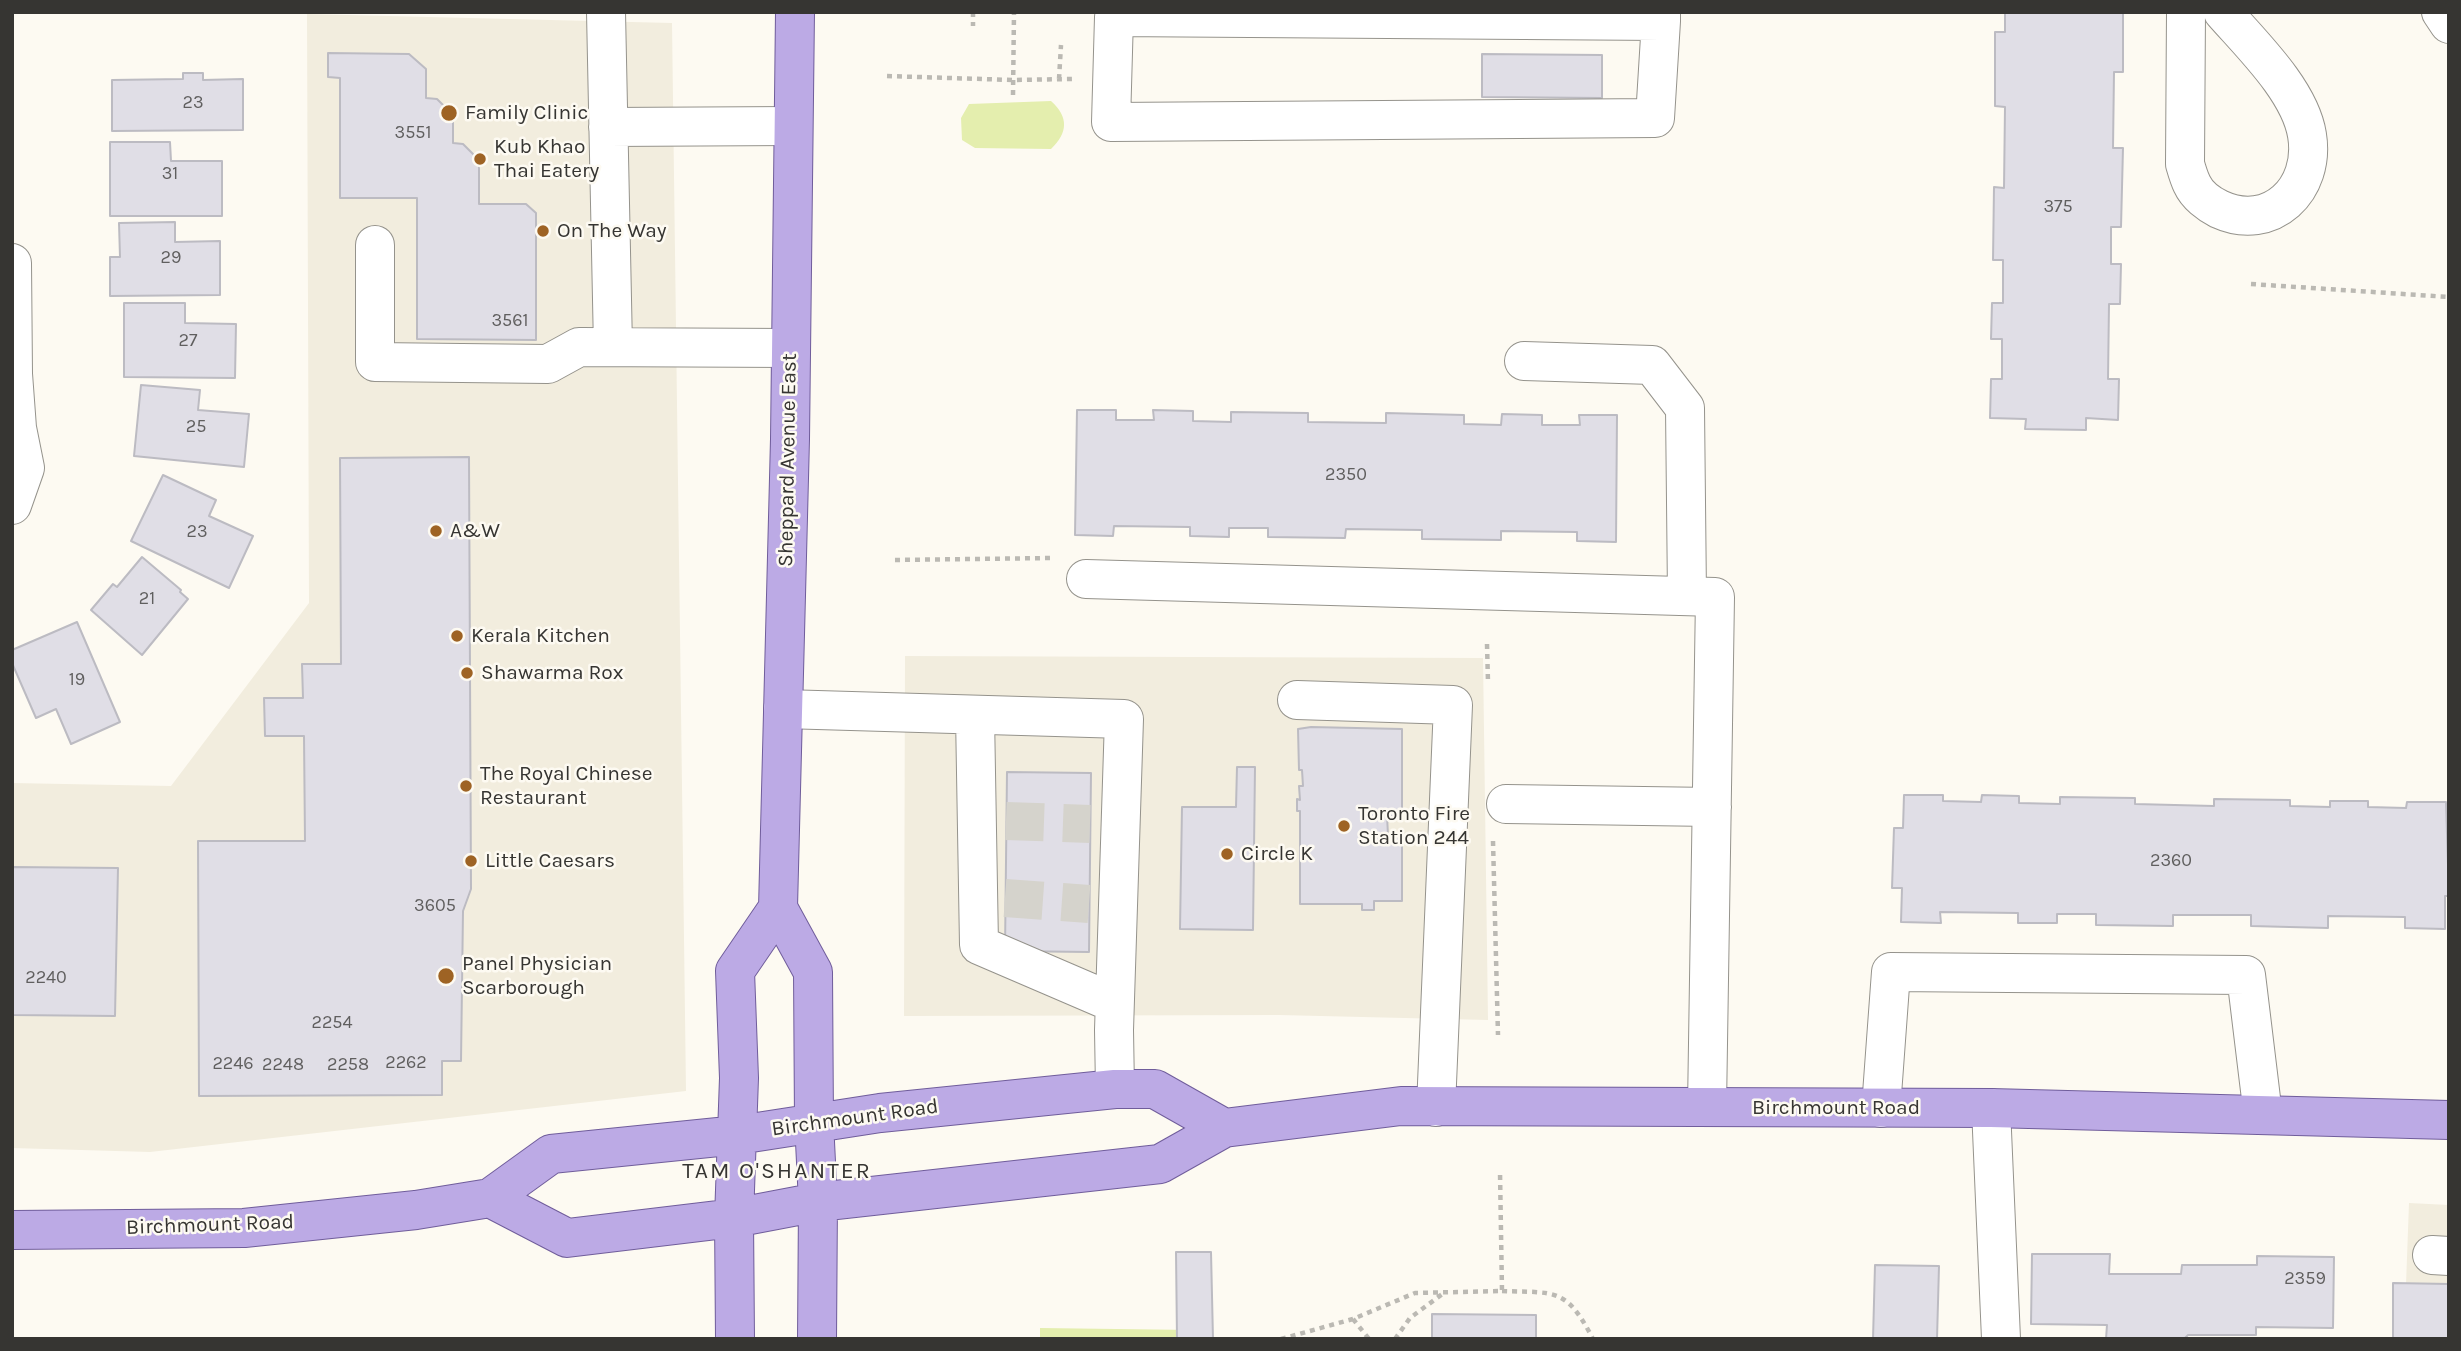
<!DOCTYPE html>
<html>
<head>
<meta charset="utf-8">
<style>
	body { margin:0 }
	#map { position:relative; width:2461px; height:1351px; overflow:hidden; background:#fdfaf2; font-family:Karla,sans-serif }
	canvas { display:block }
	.frame { position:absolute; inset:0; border:14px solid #363532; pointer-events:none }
</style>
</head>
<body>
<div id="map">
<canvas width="2461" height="1351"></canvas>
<div class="frame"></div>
</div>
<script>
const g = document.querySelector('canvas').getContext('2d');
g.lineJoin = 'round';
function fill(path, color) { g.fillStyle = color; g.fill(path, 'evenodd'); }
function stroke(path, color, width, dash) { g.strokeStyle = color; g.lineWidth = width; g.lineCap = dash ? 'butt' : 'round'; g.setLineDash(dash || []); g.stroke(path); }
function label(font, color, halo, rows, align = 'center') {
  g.font = font + ' Karla,sans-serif'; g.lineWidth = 5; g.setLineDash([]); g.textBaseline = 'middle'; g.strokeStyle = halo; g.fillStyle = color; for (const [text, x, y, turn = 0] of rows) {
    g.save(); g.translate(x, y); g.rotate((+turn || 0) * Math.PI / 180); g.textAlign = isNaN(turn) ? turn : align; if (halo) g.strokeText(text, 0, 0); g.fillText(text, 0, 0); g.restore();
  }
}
fill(new Path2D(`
	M307 14 672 23 686 1091 150 1152 12 1148V783L171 786 309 603Z
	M905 656 1483 658 1488 1020 1279 1015 904 1016Z
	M2409 1203 2449 1205V1339H2404Z`), '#f2edde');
fill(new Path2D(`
	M1051 101C1069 117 1068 133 1051 149L975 148 962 140 961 118 969 104Z
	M1040 1328 1194 1330V1339H1040Z`), '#e4eeae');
const building = new Path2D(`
	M2005 12H2123V72H2114L2113 148H2123L2121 227H2111V264H2121L2120 304H2109L2108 379H2119L2118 420 2086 418V430L2025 429 2026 419 1990 418 1991 379H2002V339H1991L1992 303H2003V260H1993L1994 187 2004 188 2005 107 1995 106V32H2005Z
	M328 53 409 54 426 69V98L437 99 453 115V143L463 144 479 160V204H526L536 213V340L417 339V198H340V78L328 77Z
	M1482 54 1602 55V98L1482 97Z
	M183 73H203V80L243 79V130L112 131V80L183 79Z
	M110 142H170L171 161H222V216H110Z
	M175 222V242L220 241V295L110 296V257H120L119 223Z
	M124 303H185V323L236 324 235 378 124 377Z
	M141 385 200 390 198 410 249 414 244 467 134 456Z
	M1077 410H1116V420H1154L1153 410 1193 411V421L1231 422V412L1308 413V422L1386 423V413L1464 415V424L1501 425 1502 414 1542 415V425H1580L1579 415H1617L1616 542 1577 541V532L1501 531V540L1422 539V530L1346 529 1345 538 1268 537V528H1229V537L1190 536V527L1114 526 1113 536 1075 535Z
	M469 457 471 889 463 911 461 1061H442V1095L199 1096 198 841H305L304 736H265L264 698H303L302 664H341L340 458Z
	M163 475 216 500 209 516 253 536 229 588 131 541Z
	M142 557 181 590 180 592 188 599 142 655 91 610 113 584 117 587Z
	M77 622 120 722 71 744 56 709 36 718 12 663V650Z
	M1311 727 1402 729V816H1387L1388 835H1402V901H1374V910H1362V904H1300V811H1297V799L1300 800 1299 786H1303L1302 770H1299L1298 729Z
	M1237 767H1255L1253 930 1180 929 1182 807H1236Z
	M1007 772 1091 773 1089 952 1005 951Z
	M1904 795H1943V801L1981 802 1982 795 2019 796V803L2060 804V797L2135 798V804L2214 806V799L2290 800V806L2330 807V801H2368V807L2406 808 2407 802H2446L2449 896H2445V929L2405 928V917L2328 916V928L2251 926V915H2173V926L2096 925V914H2057V923H2018V913L1940 912 1941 923 1901 922 1902 888H1892L1894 828H1903Z
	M12 867 118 868 115 1016 12 1015Z
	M1176 1252H1211L1213 1339H1177Z
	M2032 1254H2110L2109 1274H2181L2182 1265H2257V1256L2334 1257 2333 1328 2256 1327V1335H2188L2185 1338 2181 1339H2106L2107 1325 2031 1324Z
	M1875 1265 1939 1266 1937 1339H1873Z
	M2393 1283 2449 1284V1339H2393Z
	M1432 1314 1536 1315V1339H1432Z`);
fill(building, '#e0dee6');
stroke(building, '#bcbbc2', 2);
stroke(new Path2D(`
	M1006 821 1090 824
	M1005 898 1089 904`), '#d5d3cc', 38, [38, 19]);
const minor = new Path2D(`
	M606 12 613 347
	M2186 12 2185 164C2187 171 2189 178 2192 184 2197 195 2209 204 2219 209 2271 233 2316 189 2307 135 2300 91 2252 45 2223 12
	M2441 12 2449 24
	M1661 21 1114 17 1111 122 1655 118 1661 21V12
	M608 127 793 126
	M375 245V362L548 364 579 347 790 348
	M12 263 13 374 17 428 25 468 12 505
	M1524 361 1652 365 1685 408 1687 596
	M1086 579 1715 597 1707 1107
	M1297 700 1453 705 1436 1107
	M783 709 1124 719 1114 1030 1115 1089
	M975 715 979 945 1114 1003
	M1506 804 1712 807
	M1881 1108 1891 972 2246 975 2263 1115
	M1991 1108 2001 1339
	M2432 1255 2449 1256`);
const major = new Path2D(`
	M795 12 790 439 778 908 813 972 814 1122 818 1202 817 1339
	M490 1198 567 1238 734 1218 818 1202 1160 1164 1224 1128 1401 1106 1991 1108 2449 1120
	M12 1230 244 1228 416 1210 490 1198 551 1154 738 1135 880 1113 1115 1089H1155L1224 1128
	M735 1339 734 1218 739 1078 735 971 778 908`);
stroke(minor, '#95938c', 40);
stroke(major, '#705d9b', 40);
stroke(new Path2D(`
	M973 12V26
	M887 76 1013 80 1072 79
	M1059 79 1061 45
	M1013 95 1014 12
	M2251 284 2449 297
	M895 560 1052 558
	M1487 644 1488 682
	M1493 841 1498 1035
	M1502 1291C1556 1293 1566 1287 1593 1339
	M1353 1319 1369 1339
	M1281 1339 1353 1319 1415 1293 1502 1291 1500 1172
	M1395 1339 1410 1318 1445 1292`), '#bbb9b3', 4.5, [5, 5]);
stroke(minor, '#fff', 38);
stroke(major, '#bcaae5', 38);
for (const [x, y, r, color] of [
	[449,113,9,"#9e6324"],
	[480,159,7,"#9e6324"],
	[543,231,7,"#9e6324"],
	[436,531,7,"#9e6324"],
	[457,636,7,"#9e6324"],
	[467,673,7,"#9e6324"],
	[466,786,7,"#9e6324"],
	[1344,826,7,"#9e6324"],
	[1227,854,7,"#9e6324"],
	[471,861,7,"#9e6324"],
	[446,976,9,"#9e6324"]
]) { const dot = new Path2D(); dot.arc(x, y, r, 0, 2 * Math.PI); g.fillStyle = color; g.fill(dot); stroke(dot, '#fdfaf2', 2.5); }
label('18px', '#605f5f', null, [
	["23",193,103],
	["3551",413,133],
	["31",170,174],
	["375",2058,207],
	["29",171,258],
	["3561",510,321],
	["27",188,341],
	["25",196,427],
	["2350",1346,475],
	["23",197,532],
	["21",147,599],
	["19",77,680],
	["2360",2171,861],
	["3605",435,906],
	["2240",46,978],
	["2254",332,1023],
	["2262",406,1063],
	["2246",233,1064],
	["2248",283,1065],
	["2258",348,1065],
	["2359",2305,1279]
]);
label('21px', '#363532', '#fdfaf2', [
	["Family Clinic",465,113],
	["Kub Khao",494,147],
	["Thai Eatery",494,171],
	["On The Way",557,231],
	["A&W",450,531],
	["Kerala Kitchen",471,636],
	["Shawarma Rox",481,673],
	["The Royal Chinese",480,774],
	["Restaurant",480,798],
	["Toronto Fire",1358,814],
	["Station 244",1358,838],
	["Circle K",1241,854],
	["Little Caesars",485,861],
	["Panel Physician",462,964],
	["Scarborough",462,988]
], 'left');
label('21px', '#363532', '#fdfaf2', [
	["Sheppard Avenue East",788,460,-89],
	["Birchmount Road",1836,1108],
	["Birchmount Road",855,1118,-8],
	["Birchmount Road",210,1225,-2]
]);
g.letterSpacing = '2px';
label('23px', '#363532', '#fdfaf2', [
	["TAM O'SHANTER",777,1171]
]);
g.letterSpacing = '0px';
</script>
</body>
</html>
